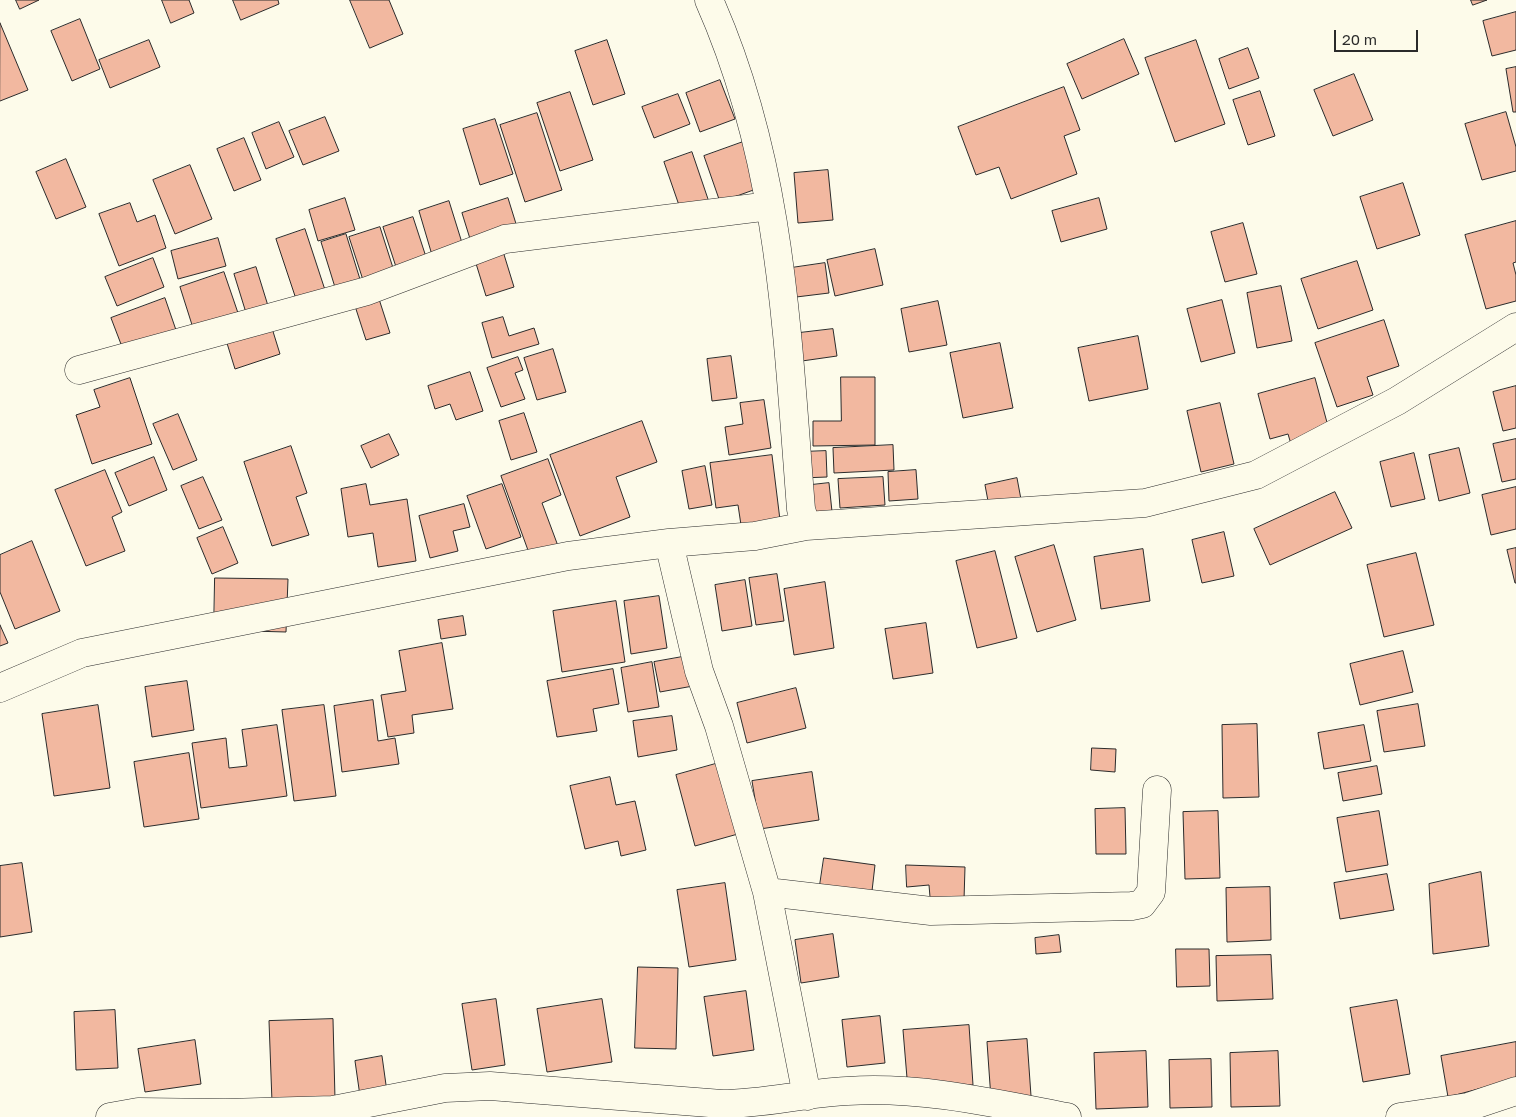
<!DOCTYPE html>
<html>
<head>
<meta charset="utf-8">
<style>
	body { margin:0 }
	#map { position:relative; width:1516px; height:1117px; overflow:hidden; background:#fdfbea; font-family:"Golos Text",sans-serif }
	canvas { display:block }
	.scale { position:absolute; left:1334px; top:30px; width:84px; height:22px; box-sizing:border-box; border:2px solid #2b2b2b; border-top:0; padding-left:6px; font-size:15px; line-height:18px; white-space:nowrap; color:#2b2b2b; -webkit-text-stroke:4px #fdfbea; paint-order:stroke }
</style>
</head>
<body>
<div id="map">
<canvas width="1516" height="1117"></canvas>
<div class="scale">20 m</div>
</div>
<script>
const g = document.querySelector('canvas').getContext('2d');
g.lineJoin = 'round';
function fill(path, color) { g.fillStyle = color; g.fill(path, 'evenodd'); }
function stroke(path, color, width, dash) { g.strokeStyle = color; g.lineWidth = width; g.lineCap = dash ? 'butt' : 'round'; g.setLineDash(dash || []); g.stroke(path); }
const building = new Path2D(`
	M16 0H39L20 9Z
	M162 0H189L194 13 171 23Z
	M233 0H278L279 4 241 20Z
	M350 0H389L403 34 370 48Z
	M1471 0H1487L1473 5Z
	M1516 12V50L1492 56 1483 21Z
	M80 19 100 69 72 81 51 31Z
	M0 23 28 90 0 101Z
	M1124 39 1139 74 1082 99 1067 64Z
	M149 40 160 67 110 88 99 60Z
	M607 40 625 94 593 105 575 51Z
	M1196 40 1225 124 1175 142 1145 58Z
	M1248 48 1259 78 1229 89 1219 59Z
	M1516 67V112H1513L1506 69Z
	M1354 74 1373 120 1333 136 1314 90Z
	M720 80 735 119 700 132 686 93Z
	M1064 87 1080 130 1064 136 1077 174 1011 199 999 167 976 175 958 127Z
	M1260 91 1275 136 1248 145 1233 100Z
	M570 92 593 160 560 171 537 103Z
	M678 94 690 124 654 138 642 107Z
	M1506 112 1516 147V171L1482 180 1465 124Z
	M537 113 562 190 525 202 500 125Z
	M325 117 339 151 303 165 289 131Z
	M495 119 513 174 480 185 463 129Z
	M279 122 294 157 266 169 252 133Z
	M244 138 261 180 234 191 217 149Z
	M743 142 759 188 720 202 704 156Z
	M692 152 709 202 681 211 664 162Z
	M66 159 86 207 56 219 36 172Z
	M190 165 212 219 175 234 153 180Z
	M828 170 833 220 798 223 794 173Z
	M1403 183 1420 235 1377 249 1360 197Z
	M345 198 355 230 318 241 309 210Z
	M508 198 517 227 471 242 462 213Z
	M1099 198 1107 229 1061 242 1052 211Z
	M449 201 463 246 432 255 419 211Z
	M130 203 137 222 155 215 166 248 119 266 99 214Z
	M413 217 427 260 397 270 383 227Z
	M1516 221V262L1513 263 1516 275V301L1486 309 1465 235Z
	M1243 223 1257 274 1225 282 1211 232Z
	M380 227 394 271 363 280 349 237Z
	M305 229 326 293 297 302 276 239Z
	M346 234 363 289 338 297 321 242Z
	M218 238 226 266 178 279 171 251Z
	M502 248 514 287 486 296 474 257Z
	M875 249 883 285 835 296 827 260Z
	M153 258 164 287 117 306 105 277Z
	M1357 261 1373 310 1318 329 1301 279Z
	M825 263 829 293 788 298 784 269Z
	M256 267 269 309 247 316 234 274Z
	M224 272 238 313 193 328 180 287Z
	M1281 286 1292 341 1257 348 1247 293Z
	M165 298 177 333 124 352 111 318Z
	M379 299 390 333 366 340 355 306Z
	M1222 300 1235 353 1201 362 1187 309Z
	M938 301 947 345 909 352 901 309Z
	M503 317 509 336 534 328 539 344 492 358 482 323Z
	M1384 320 1399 366 1367 377 1373 395 1337 407 1315 343Z
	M271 325 280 354 235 369 226 340Z
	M833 329 837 356 802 361 799 333Z
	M1138 336 1148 389 1089 401 1078 348Z
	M1000 343 1013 408 963 418 950 353Z
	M553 349 566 392 537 400 524 358Z
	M731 356 737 398 712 401 707 359Z
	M518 357 523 370 515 373 525 399 501 407 487 368Z
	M470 372 483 411 456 420 450 404 435 409 428 386Z
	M841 377H875V445L813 446V421H841Z
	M130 378 152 444 92 464 76 415 100 407 94 390Z
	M1315 378 1332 441 1293 451 1288 434 1270 439 1258 394Z
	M1516 386V428L1503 431 1493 392Z
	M764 400 771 448 729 455 725 427 743 424 740 403Z
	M1220 403 1234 464 1201 472 1187 411Z
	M524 413 537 452 511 460 499 421Z
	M178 414 197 460 173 470 153 424Z
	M642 421 657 462 616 477 630 517 580 536 550 455Z
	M389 434 399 455 371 468 361 446Z
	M1516 439V479L1502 482 1493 444Z
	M893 445 894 470 834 473 833 448Z
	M291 446 307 493 296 497 309 535 272 546 244 462Z
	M1459 448 1470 493 1439 501 1429 455Z
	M826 451 827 477 802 478 801 452Z
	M1414 453 1425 499 1391 507 1380 462Z
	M772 455 780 520 741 525 738 505 716 508 710 463Z
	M154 457 167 490 129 506 115 473Z
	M548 459 561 495 542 503 561 554 533 564 501 476Z
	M705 466 712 505 689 509 682 471Z
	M105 470 122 512 112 517 125 551 86 566 55 490Z
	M916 470 918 499 889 501 888 472Z
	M203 477 222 520 199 529 181 486Z
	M883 477 885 505 840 508 838 479Z
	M1017 478 1023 510 991 517 985 485Z
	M829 483 833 521 806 524 802 486Z
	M366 484 370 505 407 499 416 561 378 567 373 533 348 537 341 489Z
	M502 484 521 537 486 549 467 496Z
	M1516 487V529L1491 535 1482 495Z
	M1335 492 1352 528 1270 565 1254 529Z
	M464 504 470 527 453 531 458 551 430 558 419 516Z
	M223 527 238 563 212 574 197 538Z
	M1224 532 1234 576 1202 583 1192 540Z
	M32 541 60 611 15 629 0 592V555Z
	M1054 545 1076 620 1037 632 1015 557Z
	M1516 548V583H1515L1507 550Z
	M1143 549 1150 601 1101 609 1094 557Z
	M995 551 1017 638 977 648 956 561Z
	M1416 553 1434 625 1384 637 1367 565Z
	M777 574 784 621 756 625 749 578Z
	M215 578 288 579 286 632 214 630Z
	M745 580 752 626 722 631 715 585Z
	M825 582 834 648 794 655 784 589Z
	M659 596 667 648 631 654 624 601Z
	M616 601 625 662 562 672 553 611Z
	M463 616 466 635 441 639 438 620Z
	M926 623 933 673 893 679 885 629Z
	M0 625 8 643 0 646Z
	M442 643 453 709 412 715 414 733 388 737 381 695 406 691 399 651Z
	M1403 651 1413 692 1360 705 1350 664Z
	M699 654 704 684 660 692 654 662Z
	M652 662 659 707 628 712 621 668Z
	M613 669 619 704 593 709 597 731 557 737 547 681Z
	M187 681 194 730 152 737 145 687Z
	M796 688 806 728 747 743 737 703Z
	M373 700 378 741 395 738 399 764 342 772 334 706Z
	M1418 704 1425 746 1384 752 1377 711Z
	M98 705 110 788 54 796 42 714Z
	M324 705 336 796 294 801 282 710Z
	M672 716 677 750 638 757 633 721Z
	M1257 724 1259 797 1223 798 1222 725Z
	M277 725 287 796 201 808 192 743 226 738 229 768 247 766 242 730Z
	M1364 725 1371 761 1324 769 1318 733Z
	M1092 748 1116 749 1115 772 1091 770Z
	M189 753 199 819 144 827 134 762Z
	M726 761 745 832 695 846 676 775Z
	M1377 766 1382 794 1343 801 1338 773Z
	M812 772 819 820 760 829 752 781Z
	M610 777 616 805 635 801 646 850 621 856 618 841 585 849 570 786Z
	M1125 808 1126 854H1096L1095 809Z
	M1218 811 1220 878 1185 879 1183 812Z
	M1379 811 1388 865 1346 872 1337 818Z
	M824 858 875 865 872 891 820 885Z
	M22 863 32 932 0 937V866Z
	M906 865 965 867 964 900 931 909 929 885 907 887Z
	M1481 872 1489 946 1433 954 1429 884Z
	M1387 874 1394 910 1340 919 1334 883Z
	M725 883 736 960 689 967 677 890Z
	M1270 887 1271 940 1227 942 1226 888Z
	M833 934 839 977 801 983 795 940Z
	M1059 935 1061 952 1036 954 1035 938Z
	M1176 949H1209L1210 986 1177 987Z
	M1271 955 1273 999 1217 1001 1216 956Z
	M638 967 678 968 676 1049 635 1048Z
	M746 991 754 1050 713 1056 704 997Z
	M496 999 505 1065 472 1070 462 1004Z
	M602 999 612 1062 547 1072 537 1009Z
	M1397 1000 1410 1074 1363 1082 1350 1008Z
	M115 1010 118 1068 76 1070 74 1012Z
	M880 1016 885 1063 847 1067 842 1020Z
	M333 1019 335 1099 272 1102 269 1021Z
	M969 1025 973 1085 908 1090 903 1030Z
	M1027 1039 1031 1096 991 1099 987 1042Z
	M195 1040 201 1084 145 1092 138 1049Z
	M1516 1042V1079L1448 1097 1441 1056Z
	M1146 1051 1148 1107 1096 1109 1094 1053Z
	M1278 1051 1280 1106 1231 1107 1230 1053Z
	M382 1056 387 1092 360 1096 355 1061Z
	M1211 1059 1212 1107 1170 1108 1169 1060Z`);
fill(building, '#f2b8a0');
stroke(building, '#2b2b2b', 1);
const minor = new Path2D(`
	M709 0C782 164 787 333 801 509L806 526
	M79 370 367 291 505 239 770 206
	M669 543 699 671 719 726 767 892 807 1096
	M0 688 82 653 568 556 669 543 755 536 806 526 1145 503 1256 475 1397 401 1516 327
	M767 892 931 911 1132 906 1142 904 1151 892 1157 790
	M110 1117 138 1112 226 1113 333 1110 445 1088 490 1086 722 1104C764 1104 805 1093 847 1091 921 1086 994 1103 1067 1117
	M1400 1117 1468 1107 1516 1091`);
stroke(minor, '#2b2b2b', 29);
stroke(minor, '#fdfbea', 28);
</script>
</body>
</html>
